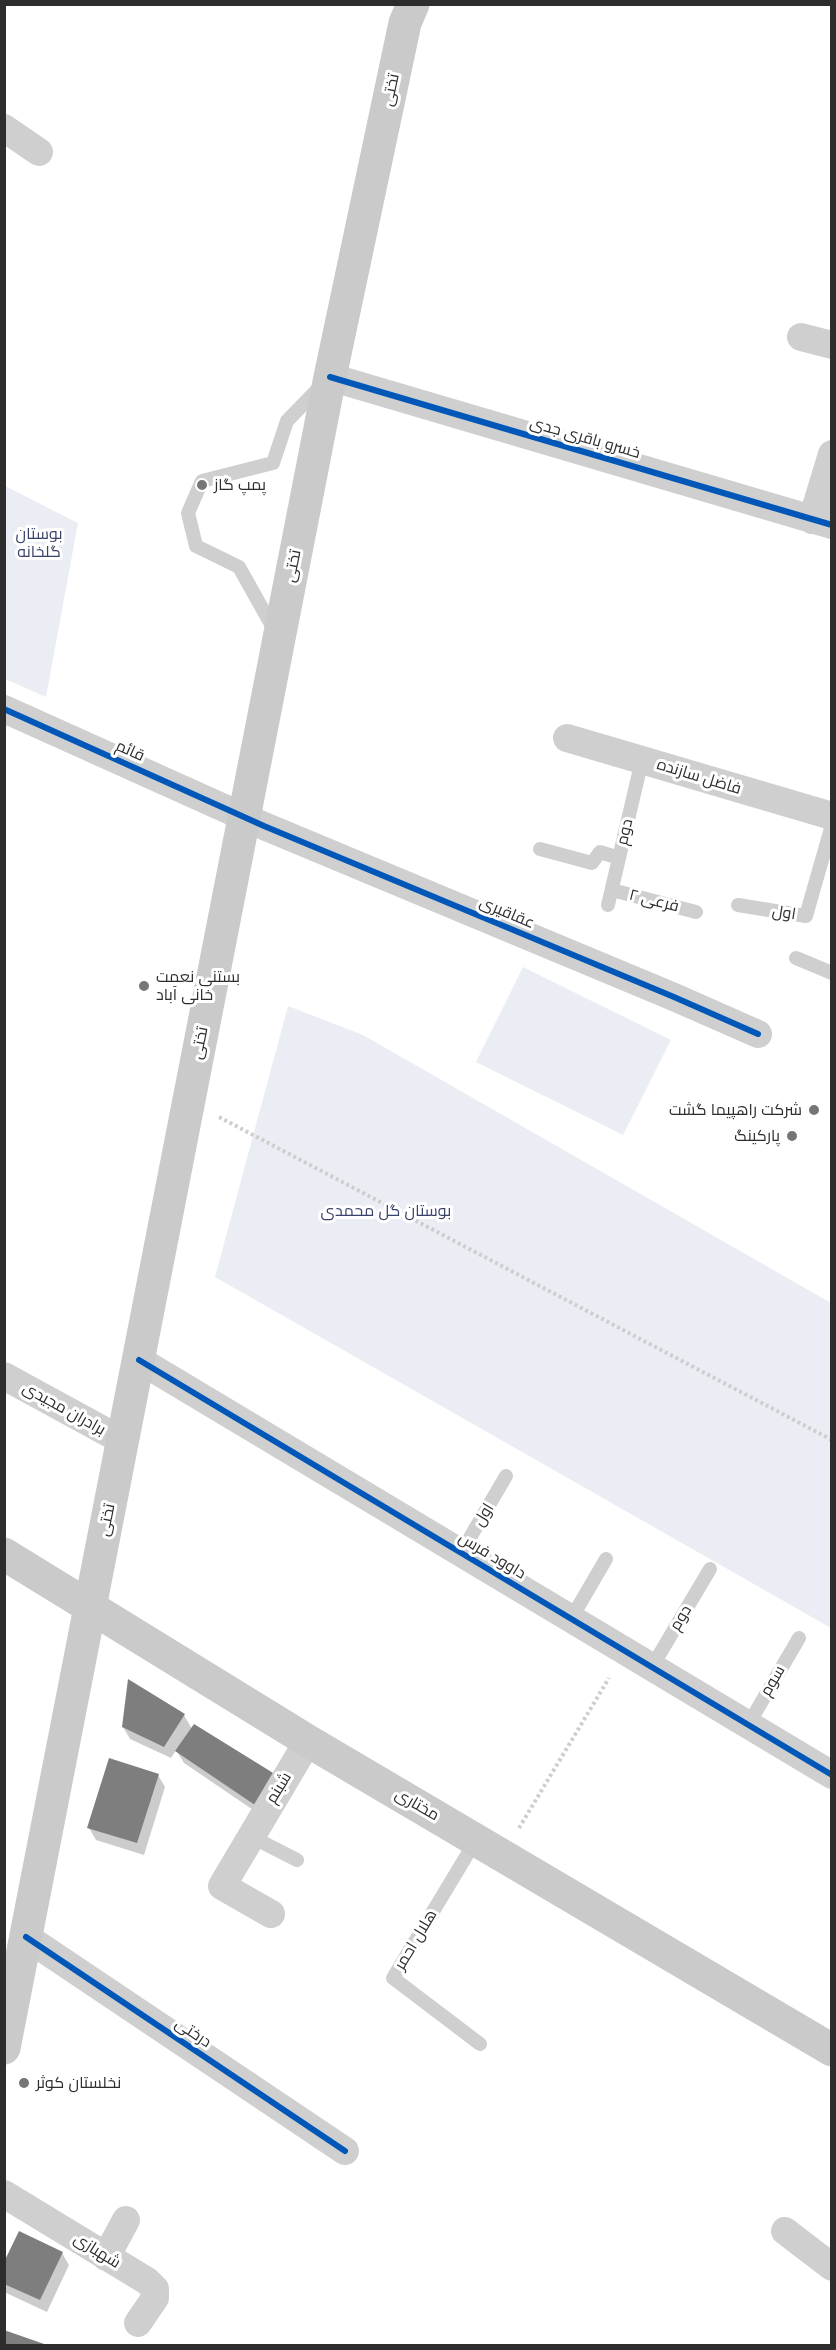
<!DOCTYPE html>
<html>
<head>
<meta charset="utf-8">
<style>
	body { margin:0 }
	#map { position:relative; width:836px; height:2350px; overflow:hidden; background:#fff; font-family:"Noto Sans",sans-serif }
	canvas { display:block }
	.frame { position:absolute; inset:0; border:6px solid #2d2d2d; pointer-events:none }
</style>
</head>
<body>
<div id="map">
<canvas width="836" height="2350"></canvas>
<div class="frame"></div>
</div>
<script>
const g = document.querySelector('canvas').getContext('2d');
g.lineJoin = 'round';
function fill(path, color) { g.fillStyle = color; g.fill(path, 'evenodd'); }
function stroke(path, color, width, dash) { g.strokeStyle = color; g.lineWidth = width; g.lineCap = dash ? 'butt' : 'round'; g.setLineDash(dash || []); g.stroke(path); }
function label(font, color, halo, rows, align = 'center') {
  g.font = font + ' "Noto Sans",Cairo,sans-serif'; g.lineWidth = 6; g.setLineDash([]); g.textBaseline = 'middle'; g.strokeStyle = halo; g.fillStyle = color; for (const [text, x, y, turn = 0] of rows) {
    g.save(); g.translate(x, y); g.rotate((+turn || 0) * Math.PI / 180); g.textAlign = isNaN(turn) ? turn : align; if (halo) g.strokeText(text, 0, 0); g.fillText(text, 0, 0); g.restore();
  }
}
fill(new Path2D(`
	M5 486 78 523 46 697 5 679Z
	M523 967 671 1040 623 1135 476 1062Z
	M288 1006 363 1035 831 1303V1628L215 1277Z`), '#ebedf4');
fill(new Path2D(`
	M184 1715 192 1729 277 1777 262 1816 184 1763 176 1750 171 1758 130 1739 123 1727Z
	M158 1775 165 1787 144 1855 96 1840 89 1828Z
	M62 2253 69 2265 47 2312 4 2292V2265Z`), '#0003');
fill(new Path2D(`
	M128 1679 185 1714 164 1747 122 1727Z
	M194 1724 278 1776 255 1805 175 1751Z
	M109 1758 159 1774 137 1843 87 1828Z
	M19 2231 63 2252 40 2300 4 2284V2262Z
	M4 2330 47 2345V2346H4Z`), '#7e7e7e');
stroke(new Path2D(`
	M219 1117 832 1440
	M519 1828 609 1678`), '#cecece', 4, [3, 3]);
stroke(new Path2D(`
	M276 633 239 567 196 546 188 513 202 481 273 463 287 421 320 387
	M540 849 592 863 600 852 619 858
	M612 890 696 912
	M608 905 642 760
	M738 905 806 916 832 825
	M796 958 832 973
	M461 1553 506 1476
	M571 1619 606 1559
	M652 1667 710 1569
	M748 1725 799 1638
	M250 1836 297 1860
	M476 1840 393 1978 480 2044`), '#cfcfcf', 14);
stroke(new Path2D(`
	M4 128 39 152
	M801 337 832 345
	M330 377 832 525
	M812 520 832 454
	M4 709 264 826 674 997 758 1034
	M567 738 832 816
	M139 1360 832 1775
	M4 1376 123 1441
	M271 1914 222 1886 308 1741
	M26 1937 345 2151
	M4 2194 147 2281 155 2289V2298L138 2323
	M785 2231 832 2267
	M106 2257 126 2220`), '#cfcfcf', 28);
stroke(new Path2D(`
	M4 1554 308 1741 832 2050
	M4 2048 330 377 405 23 413 4`), '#cacaca', 33);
stroke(new Path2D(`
	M330 377 832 525
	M4 709 264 826 674 997 758 1034
	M139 1360 832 1775
	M26 1937 345 2151`), '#0057b8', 6);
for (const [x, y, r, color] of [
	[202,485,6,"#767676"],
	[144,986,6,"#767676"],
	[814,1110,6,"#767676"],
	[792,1136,6,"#767676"],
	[24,2083,6,"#767676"]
]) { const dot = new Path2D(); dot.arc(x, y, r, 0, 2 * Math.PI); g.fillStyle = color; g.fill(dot); stroke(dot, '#fff', 2); }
label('16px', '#2d2d2d', '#fff', [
	["تختی",391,90,-78],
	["خسرو باقری جدی",585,438,16],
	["تختی",293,566,-79],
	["قائم",130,751,24],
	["فاضل سازنده",699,777,17],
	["دوم",625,832,-77],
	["فرعی ۲",654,901,14],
	["عقاقیری",507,913,23],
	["اول",784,913,9],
	["تختی",200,1043,-79],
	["برادران مجیدی",64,1409,29],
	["اول",484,1515,-59],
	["تختی",107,1520,-79],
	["داوود فرس",492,1556,31],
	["دوم",681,1618,-59],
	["سوم",773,1681,-60],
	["شبنم",279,1788,-59],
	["مختاری",417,1805,30],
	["هلال احمر",416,1940,-59],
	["درختی",193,2033,34],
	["شهبازی",97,2251,32]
]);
label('16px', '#2d2d2d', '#fff', [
	["پمپ گاز",214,485],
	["بستنی نعمت",156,977],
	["خانی آباد",156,995],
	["شركت راهپيما گشت",802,1110,"right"],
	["پارکینگ",780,1136,"right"],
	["نخلستان کوثر",36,2083]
], 'left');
label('16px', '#39436a', '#fff', [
	["بوستان",39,534],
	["گلخانه",39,552],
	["بوستان گل محمدی",386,1211]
]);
</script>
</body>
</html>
